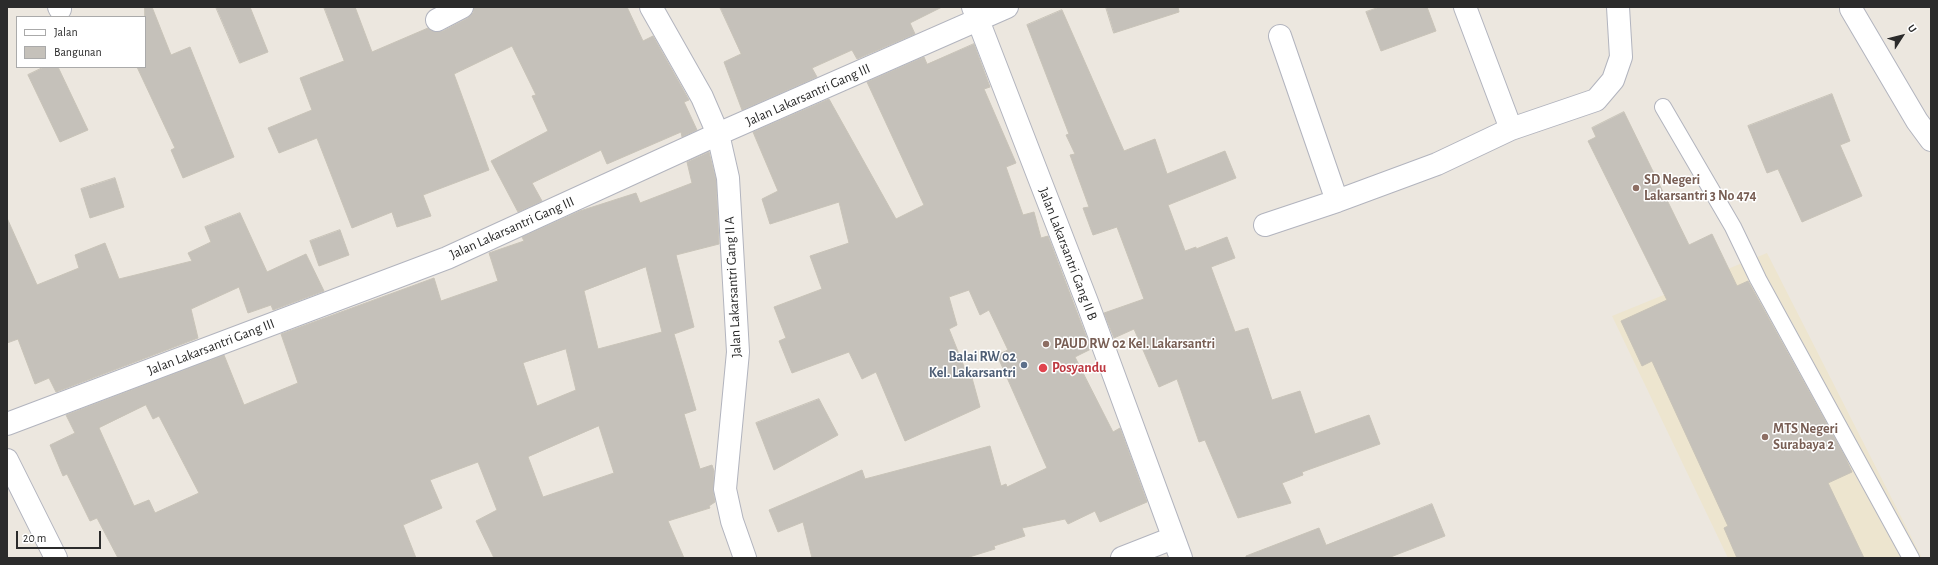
<!DOCTYPE html>
<html>
<head>
<meta charset="utf-8">
<style>
	body { margin:0 }
	#map { position:relative; width:1938px; height:565px; overflow:hidden; background:#ece7df; font-family:"Alegreya Sans",sans-serif }
	canvas { display:block }
	.frame { position:absolute; inset:0; border:8px solid #2b2b2b; pointer-events:none }
	.legend { position:absolute; left:16px; top:16px; width:130px; height:52px; box-sizing:border-box; background:#fff; border:1px solid #aaa; margin:0; padding:5px 7px; list-style:none; font-size:12px; color:#2b2b2b }
	.legend li { display:flex; align-items:center; gap:8px; height:20px }
	.legend b { width:20px; border:1px solid #aaa }
	.north { position:absolute; left:1882px; top:16px; width:40px; height:40px; -webkit-text-stroke:3px #fff; paint-order:stroke; rotate:54deg; font-size:11px; font-weight:700; line-height:16px; text-align:center; color:#2b2b2b }
	.north::after { content:''; display:block; margin:auto; width:14px; height:18px; background:#2b2b2b; clip-path:polygon(50% 0,100% 100%,50% 72%,0 100%) }
	.scale { position:absolute; left:16px; top:531px; width:85px; height:18px; box-sizing:border-box; border:2px solid #2b2b2b; border-top:0; padding-left:5px; font-size:12px; line-height:14px; white-space:nowrap; color:#2b2b2b; -webkit-text-stroke:3px #fff; paint-order:stroke }
</style>
</head>
<body>
<div id="map">
<canvas width="1938" height="565"></canvas>
<div class="frame"></div>
<ul class="legend">
<li><b style="height:5px;background:#fff"></b>Jalan</li>
<li><b style="height:11px;background:#c5c1ba"></b>Bangunan</li>
</ul>
<div class="north">U</div>
<div class="scale">20 m</div>
</div>
<script>
const g = document.querySelector('canvas').getContext('2d');
g.lineJoin = 'round';
function fill(path, color) { g.fillStyle = color; g.fill(path, 'evenodd'); }
function stroke(path, color, width, dash) { g.strokeStyle = color; g.lineWidth = width; g.lineCap = dash ? 'butt' : 'round'; g.setLineDash(dash || []); g.stroke(path); }
function label(font, color, halo, rows, align = 'center') {
  g.font = font + ' "Alegreya Sans",sans-serif'; g.lineWidth = 3; g.setLineDash([]); g.textBaseline = 'middle'; g.strokeStyle = halo; g.fillStyle = color; for (const [text, x, y, turn = 0] of rows) {
    g.save(); g.translate(x, y); g.rotate((+turn || 0) * Math.PI / 180); g.textAlign = isNaN(turn) ? turn : align; if (halo) g.strokeText(text, 0, 0); g.fillText(text, 0, 0); g.restore();
  }
}
fill(new Path2D(`
	M1767 253 1922 558H1728L1612 316Z`), '#ede5cf');
const building = new Path2D(`
	M145 7H152L171 55 190 47 234 157 183 178 171 150 175 148 137 67H145Z
	M216 7H250L268 52 240 63Z
	M324 7H355L372 52 428 28 436 32 443 31 468 18 473 13 474 7H627L643 41 653 36 689 100 684 102 697 130 682 137 681 132 607 164 601 150 532 183 542 201 518 212 491 161 548 131 532 96 536 95 512 46 454 74 489 170 423 195 431 216 397 227 392 212 352 228 317 138 279 153 268 128 312 110 300 78 344 61Z
	M720 7H942L910 23 915 34 857 59 852 50 812 68 817 77 742 110 724 62 741 54Z
	M1106 7H1178L1179 12 1114 33Z
	M1380 7H1427L1436 31 1381 51 1366 12Z
	M1062 10 1124 151 1155 139 1167 174 1225 151 1236 178 1168 205 1185 251 1196 247V249L1227 237 1235 258 1211 267 1235 332 1248 328 1272 400 1300 391 1315 434 1369 415 1380 444 1302 472 1303 475 1282 483 1291 503 1238 518 1205 440 1199 442 1177 379 1159 387 1134 329 1114 338 1104 313 1144 299 1117 227 1093 235 1083 208 1089 207 1070 155 1075 154 1066 135 1069 134 1027 25Z
	M974 44 990 87 984 89 1016 163 1006 167 1023 215 1034 212 1041 238 1048 236 1091 349 1075 357 1113 432 1120 428 1147 502 1100 522 1095 511 1068 524 1065 519 1022 528 1025 536 994 546 995 549 966 558H812L803 522 778 532 769 510 862 470 865 479 990 446 1001 486 1006 484 1007 487 1047 468 997 355 1008 350 989 310 980 315 969 290 949 297 957 325 949 329 965 369 969 367 980 407 905 441 876 372 862 379 849 352 792 373 779 341 786 338 774 307 822 289 810 256 849 243 839 202 770 224 762 199 778 191 753 132 829 99 896 219 924 205 867 82 924 57 927 64Z
	M44 67H58L88 130 60 142 28 75Z
	M1832 94 1850 141 1840 145 1862 196 1802 222 1778 169 1767 173 1748 126Z
	M1624 112 1689 245 1712 234 1737 286 1748 281 1845 457 1852 472 1828 483 1864 558H1737L1724 528 1728 526 1652 361 1642 366 1621 321 1667 300 1588 141 1596 137 1592 128Z
	M709 152 716 180 719 244 676 255 694 327 674 334 696 410 684 414 700 469 712 465 714 471 713 491 715 502 709 506 710 508 668 521 684 558H494L476 521 497 510 478 462 430 480 442 508 403 525 416 558H118L97 518 90 521 67 474 63 476 50 445 75 433 66 415 224 355 244 405 298 383 281 334 434 278 441 301 498 281 489 253 524 241 522 237 580 211 636 193 640 203 692 183 687 162ZM646 267 662 332 598 349 584 291ZM566 349 576 390 537 406 523 363ZM146 405 153 419 159 416 199 493 155 513 149 500 134 506 99 428ZM599 426 614 473 543 497 528 457Z
	M115 178 124 207 90 218 81 189Z
	M240 213 267 272 306 254 324 291 273 310 271 305 248 313 239 287 191 309 198 338 56 392 49 378 35 384 18 339 7 343V218L37 285 79 268 75 255 105 243 119 279 192 261 188 253 211 242 205 227Z
	M340 230 349 255 319 266 310 241Z
	M819 399 838 435 774 470 756 423Z
	M1432 504 1445 536 1388 558H1246V556L1319 528 1326 545Z`);
fill(building, '#c5c1ba');
stroke(building, '#c8c3b8', 1);
const lane = new Path2D(`
	M1663 107 1733 227 1758 279 1911 558`);
const street = new Path2D(`
	M59 7 60 9
	M651 7 702 97 718 134 728 178 738 352 725 489 732 521 745 558
	M973 7 1087 302 1181 558
	M1465 7 1511 129
	M1851 9 1917 121 1931 140
	M437 20 462 7
	M1280 36 1337 201
	M1265 225 1337 201 1437 164 1511 129 1596 100 1613 80 1621 57 1618 7
	M7 424 447 258 718 134 1007 7
	M1122 558 1173 538`);
const secondary = new Path2D(`
	M7 460 56 558`);
stroke(lane, '#b2b4be', 18);
stroke(street, '#b2b4be', 24);
stroke(secondary, '#b2b4be', 24);
stroke(lane, '#fff', 16);
stroke(street, '#fff', 22);
stroke(secondary, '#fff', 22);
for (const [x, y, r, color] of [
	[1636,188,4,"#8d6e63"],
	[1046,344,4,"#8d6e63"],
	[1024,365,4,"#5c6f8a"],
	[1043,368,5,"#e0444e"],
	[1765,437,4,"#8d6e63"]
]) { const dot = new Path2D(); dot.arc(x, y, r, 0, 2 * Math.PI); g.fillStyle = color; g.fill(dot); stroke(dot, '#fff', 1.5); }
label('14px', '#2b2b2b', '#fff', [
	["Jalan Lakarsantri Gang III",808,95,-24],
	["Jalan Lakarsantri Gang III",512,228,-24],
	["Jalan Lakarsantri Gang II B",1068,254,69],
	["Jalan Lakarsantri Gang II A",733,287,-93],
	["Jalan Lakarsantri Gang III",211,347,-21]
]);
label('bold 14px', '#785e54', '#fff', [
	["SD Negeri",1644,180],
	["Lakarsantri 3 No 474",1644,196],
	["PAUD RW 02 Kel. Lakarsantri",1054,344],
	["MTS Negeri",1773,429],
	["Surabaya 2",1773,445]
], 'left');
label('bold 14px', '#4e5e75', '#fff', [
	["Balai RW 02",1016,357],
	["Kel. Lakarsantri",1016,373]
], 'right');
label('bold 14px', '#be3a42', '#fff', [
	["Posyandu",1052,368]
], 'left');
</script>
</body>
</html>
